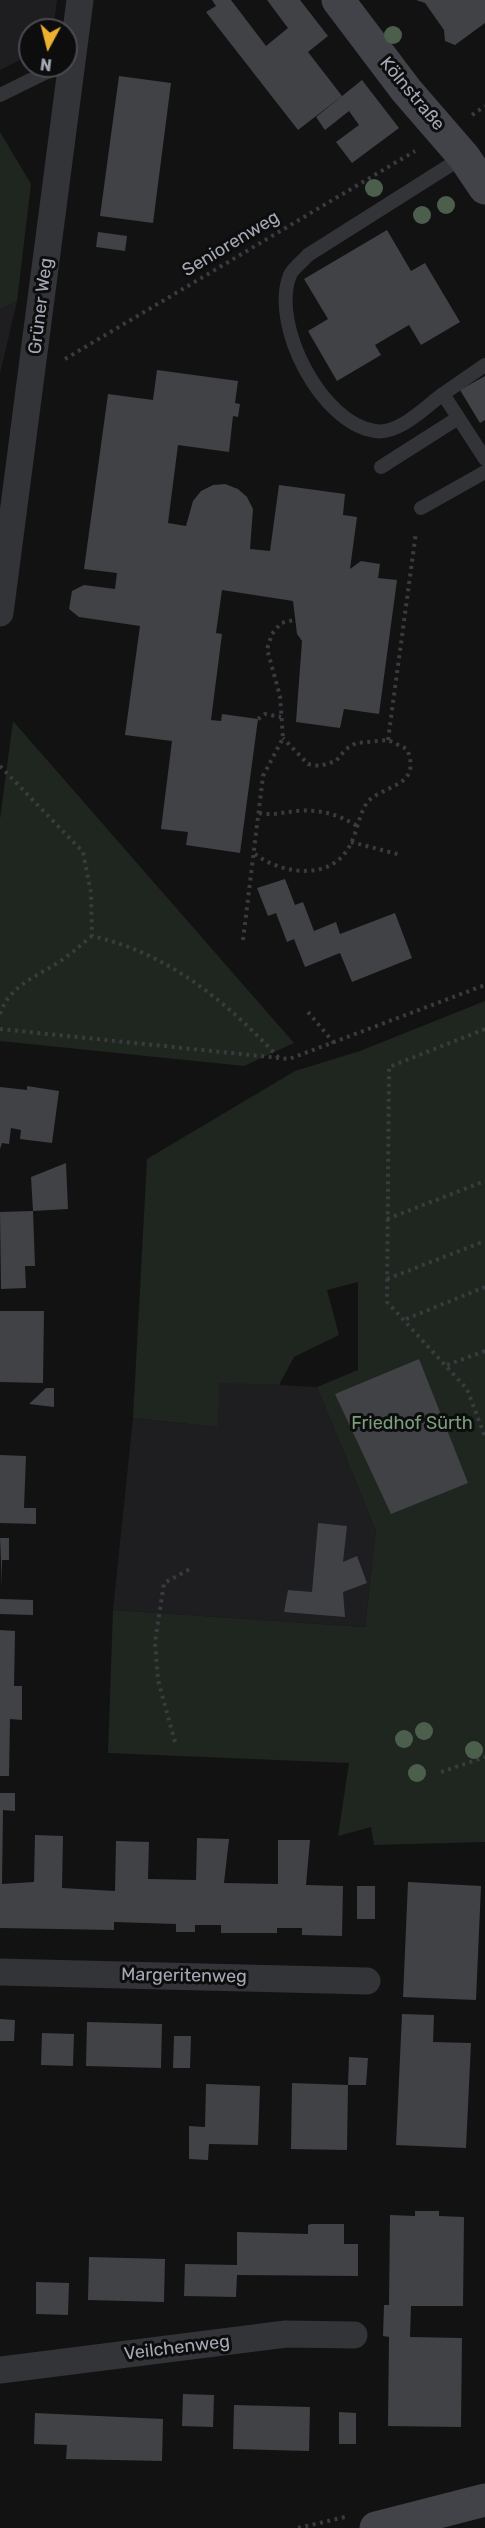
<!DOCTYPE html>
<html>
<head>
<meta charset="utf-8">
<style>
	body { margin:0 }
	#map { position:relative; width:485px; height:2528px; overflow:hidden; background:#121213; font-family:Rubik,sans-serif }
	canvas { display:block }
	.north { position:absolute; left:18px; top:18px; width:60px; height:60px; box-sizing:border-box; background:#0d0d0e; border:2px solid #494b50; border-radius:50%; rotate:187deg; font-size:16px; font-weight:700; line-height:24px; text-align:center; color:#a3a8b4 }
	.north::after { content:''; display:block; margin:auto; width:21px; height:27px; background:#edb130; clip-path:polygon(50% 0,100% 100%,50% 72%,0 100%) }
</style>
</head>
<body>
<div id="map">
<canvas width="485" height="2528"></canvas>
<div class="north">N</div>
</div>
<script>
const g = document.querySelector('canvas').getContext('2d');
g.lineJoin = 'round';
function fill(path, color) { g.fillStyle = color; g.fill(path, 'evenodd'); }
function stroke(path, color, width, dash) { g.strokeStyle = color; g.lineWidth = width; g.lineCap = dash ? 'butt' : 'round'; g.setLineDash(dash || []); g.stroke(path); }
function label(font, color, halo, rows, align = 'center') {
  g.font = font + ' Rubik,sans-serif'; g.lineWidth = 6; g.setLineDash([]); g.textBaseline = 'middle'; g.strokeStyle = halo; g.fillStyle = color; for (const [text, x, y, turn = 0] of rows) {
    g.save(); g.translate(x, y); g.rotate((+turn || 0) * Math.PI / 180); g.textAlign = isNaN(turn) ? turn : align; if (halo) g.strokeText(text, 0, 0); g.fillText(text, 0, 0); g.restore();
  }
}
fill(new Path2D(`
	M0 0H57L53 30H30V55L0 70Z
	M17 301 0 374V310Z
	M220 1382 317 1387 376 1531 365 1627 113 1610 133 1418 216 1427Z`), '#1e1e20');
fill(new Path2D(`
	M0 132 31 184 17 301 0 310Z
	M13 721 294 1043 244 1066 0 1041V819Z
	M485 1001V1842L374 1845 371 1827 338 1836 349 1763 108 1753 113 1610 365 1627 376 1531 317 1387 358 1370V1282L327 1290 339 1335 294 1357 279 1385 220 1383 217 1427 133 1418 147 1159 295 1071 360 1051Z`), '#1e261f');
fill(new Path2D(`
	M212 0H231L266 46 288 28 267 0H300L328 36 308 52 342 96 298 130 206 12 216 6Z
	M416 0H485V23L455 45 445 41 444 30 425 3Z
	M119 76 171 83 153 223 100 216Z
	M362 80 399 128 352 163 336 142 359 125 349 111 325 130 316 117Z
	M387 230 411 271 425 263 460 322 421 345 409 325 375 345 381 355 337 381 308 331 328 319 304 279Z
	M98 232 127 236 125 251 96 247Z
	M157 370 238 381 235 403 240 404 238 417 233 416 229 452 178 445 168 523 186 526 193 501 201 491 213 485 225 484 238 489 247 497 253 509 250 549 270 551 279 485 345 494 343 515 357 517 350 569 361 561 380 564 378 578 397 580 379 714 344 709 340 728 296 722 302 641 297 634 293 601 222 590 216 633 222 634 211 720 221 721 222 714 258 719 240 853 186 845 188 832 161 829 172 741 125 735 140 626 79 617 69 609 72 591 84 585 115 589 117 573 84 569 108 394 153 400Z
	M485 376V420L480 423 460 390Z
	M285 879 295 905 303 902 314 931 336 922 340 934 395 913 412 958 352 982 340 953 305 967 294 939 287 942 276 913 268 916 257 888Z
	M27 1086 59 1091 52 1143 20 1139 21 1130 11 1128 9 1144 2 1143 0 1149V1087L27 1090Z
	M66 1163 68 1209 33 1211 31 1177Z
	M33 1211 35 1266H25L26 1288 1 1289 0 1212Z
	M0 1311H44L43 1383 0 1382Z
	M419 1359 468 1483 391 1514 335 1394Z
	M46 1388H54V1407L29 1404Z
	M0 1455 26 1456 24 1508H36V1524L0 1523Z
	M318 1523 347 1526 343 1562 357 1556 367 1583 343 1592 345 1617 284 1612 288 1590 312 1592Z
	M0 1538H9V1560H2V1586Z
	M0 1599 33 1600V1615L0 1614Z
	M0 1630 15 1631 14 1686H22V1720L10 1719 9 1776H0Z
	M0 1793H15V1811L3 1810 2 1884 34 1882 35 1835 63 1836 62 1888 115 1891 116 1841 149 1842 148 1879 196 1880 197 1838 229 1839 224 1883 278 1884V1840H310L306 1885 343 1886 342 1936 302 1935V1928H277V1933H221V1925H195V1932H176V1924L114 1922V1930L0 1928Z
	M408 1882 481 1886 476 2000 403 1997Z
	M357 1886H375V1919H357Z
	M402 2014 434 2015 433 2042 471 2043 466 2148 396 2145Z
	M0 2019 15 2020 14 2041H0Z
	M87 2022 162 2024 161 2068 86 2066Z
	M42 2033 74 2034 73 2066 41 2065Z
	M174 2036H191L190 2068H173Z
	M349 2057 368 2058 366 2085H348Z
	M292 2083 348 2085 347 2150 291 2149Z
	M206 2084 260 2086 258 2145 209 2144 208 2160 189 2159V2126L205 2127Z
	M415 2211H439V2216L464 2217 463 2306H411L410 2337 462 2338 461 2427 388 2426 389 2337 383 2336 384 2305H389L390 2215 415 2216Z
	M311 2224H344V2244H358V2276L237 2275 236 2297 184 2296 185 2264 237 2265V2232L308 2234V2225Z
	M89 2257 165 2259 164 2302 88 2300Z
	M36 2282 69 2283 68 2315 36 2314Z
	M183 2394 214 2395 213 2427 182 2426Z
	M234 2405 310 2407 309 2451 233 2449Z
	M339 2412 356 2413V2444H339Z
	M35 2413 163 2419 162 2461 66 2459 67 2445 34 2444Z`), '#414246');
stroke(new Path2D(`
	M472 115 485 106
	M65 359 415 151
	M258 719 265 714 281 717
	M388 740 416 532
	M0 766 83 852 91 893 92 936C168 953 227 1002 279 1058
	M259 813C273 816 283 812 297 811 319 809 338 814 357 826
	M351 842 401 855
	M255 854C278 872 324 881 345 853 357 838 357 817 368 801 387 784 422 786 407 749L388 740 356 743 346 749 336 761 320 766 308 764 283 738
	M243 940 263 776 283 738 280 696 267 649 272 634 281 623 294 620
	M308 1012 334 1043
	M0 1014C10 984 39 976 62 960 73 952 82 944 92 936
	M0 1029 289 1059 485 985
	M485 1029 389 1067 387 1302 467 1389 485 1437
	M387 1219 485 1181
	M387 1279 485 1241
	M406 1319 485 1287
	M447 1365 485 1351
	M175 1742 158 1680 155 1642 164 1583 190 1569
	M441 1772 485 1757
	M298 2528 345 2517`), '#393b3f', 4, [3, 4.5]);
stroke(new Path2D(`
	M0 95 59 66
	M485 365 443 394 485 459
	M443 394C425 407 399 435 375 431 322 424 270 325 290 275 293 268 303 261 308 255L463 157
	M381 467 458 418
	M421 508 485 472`), '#333438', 14);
stroke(new Path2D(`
	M0 613 80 0
	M0 1972 367 1981
	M0 2370 286 2334 354 2335`), '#333438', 27);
stroke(new Path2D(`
	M338 0 406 90 464 157 485 188
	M376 2528 485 2500`), '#414348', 33);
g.fillStyle = '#4c5f4d';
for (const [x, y] of [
	[393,35],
	[374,188],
	[446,205],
	[422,215],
	[424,1731],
	[404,1739],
	[474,1750],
	[417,1773]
]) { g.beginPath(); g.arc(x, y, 9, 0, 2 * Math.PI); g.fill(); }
label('18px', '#a3a8b4', '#0d0d0e', [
	["Kölnstraße",412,94,50],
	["Seniorenweg",231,244,-31],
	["Grüner Weg",41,306,-83],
	["Margeritenweg",184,1976,1],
	["Veilchenweg",177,2348,-7]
]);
label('18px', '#7b9e7d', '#0d0d0e', [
	["Friedhof Sürth",412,1424]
]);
</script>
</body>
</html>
